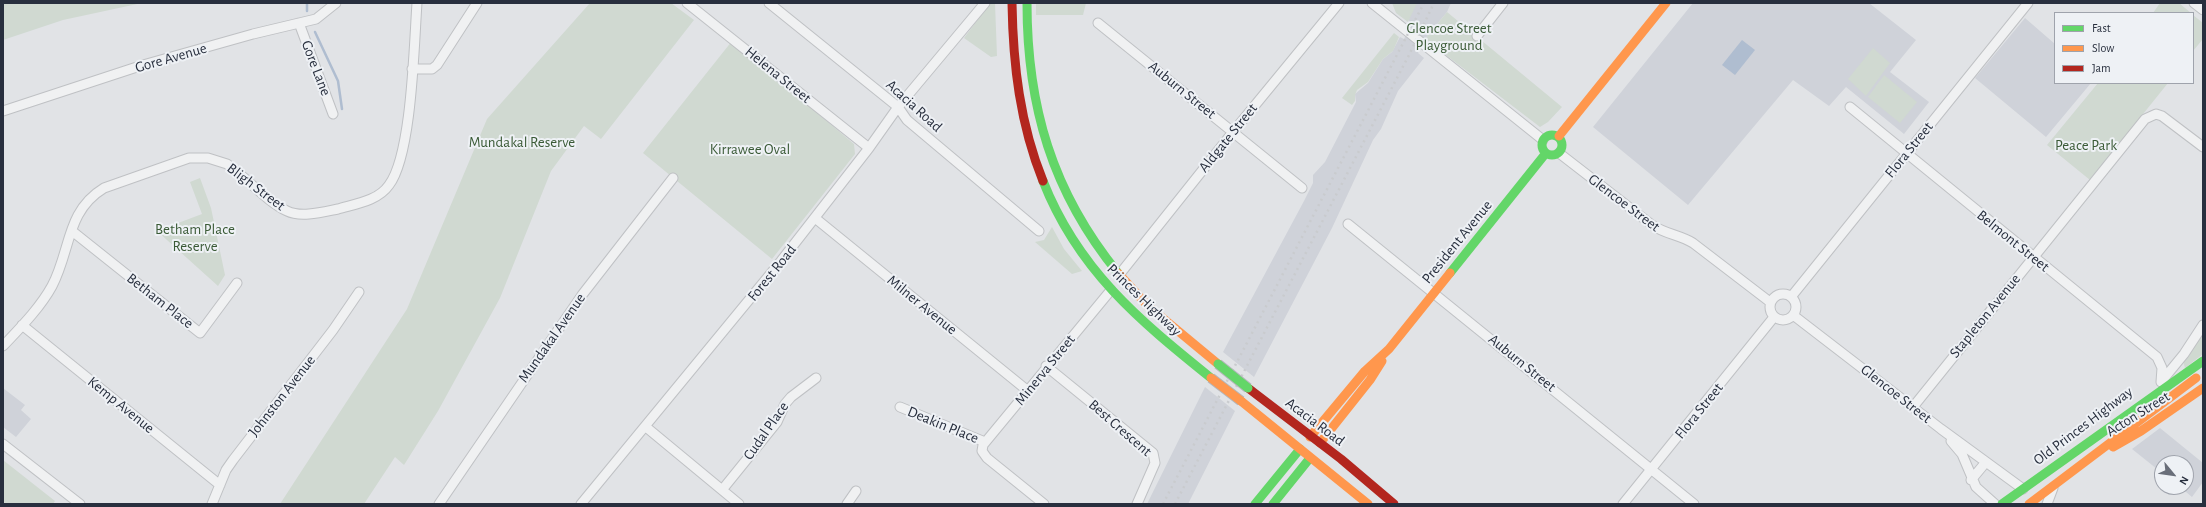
<!DOCTYPE html>
<html>
<head>
<meta charset="utf-8">
<style>
	body { margin:0 }
	#map { position:relative; width:2206px; height:507px; overflow:hidden; background:#e1e3e6; font-family:"Alegreya Sans",sans-serif }
	canvas { display:block }
	.frame { position:absolute; inset:0; border:4px solid #282f3e; pointer-events:none }
	.legend { position:absolute; left:2054px; top:12px; width:140px; height:72px; box-sizing:border-box; background:#eef1f5; border:1px solid #9fa3ac; margin:0; padding:5px 7px; list-style:none; font-size:12px; color:#282f3e }
	.legend li { display:flex; align-items:center; gap:8px; height:20px }
	.legend b { width:20px; border:1px solid #9fa3ac }
	.north { position:absolute; left:2154px; top:455px; width:40px; height:40px; box-sizing:border-box; background:#eef1f5; border:1px solid #9fa3ac; border-radius:50%; rotate:119deg; font-size:11px; font-weight:700; line-height:16px; text-align:center; color:#282f3e }
	.north::after { content:''; display:block; margin:auto; width:14px; height:18px; background:#696e79; clip-path:polygon(50% 0,100% 100%,50% 72%,0 100%) }
</style>
</head>
<body>
<div id="map">
<canvas width="2206" height="507"></canvas>
<div class="frame"></div>
<ul class="legend">
<li><b style="height:5px;background:#63d668"></b>Fast</li>
<li><b style="height:5px;background:#ff974d"></b>Slow</li>
<li><b style="height:5px;background:#b3261e"></b>Jam</li>
</ul>
<div class="north">N</div>
</div>
<script>
const g = document.querySelector('canvas').getContext('2d');
g.lineJoin = 'round';
function fill(path, color) { g.fillStyle = color; g.fill(path, 'evenodd'); }
function stroke(path, color, width, dash) { g.strokeStyle = color; g.lineWidth = width; g.lineCap = dash ? 'butt' : 'round'; g.setLineDash(dash || []); g.stroke(path); }
function label(font, color, halo, rows, align = 'center') {
  g.font = font + ' "Alegreya Sans",sans-serif'; g.lineWidth = 4; g.setLineDash([]); g.textBaseline = 'middle'; g.strokeStyle = halo; g.fillStyle = color; for (const [text, x, y, turn = 0] of rows) {
    g.save(); g.translate(x, y); g.rotate((+turn || 0) * Math.PI / 180); g.textAlign = isNaN(turn) ? turn : align; if (halo) g.strokeText(text, 0, 0); g.fillText(text, 0, 0); g.restore();
  }
}
fill(new Path2D(`
	M1400 3H1451L1447 12 1425 39 1418 53 1424 58 1398 91 1381 129 1373 140 1332 228 1254 377 1223 352 1304 201 1313 183V175L1325 162 1356 102 1355 94 1368 83 1383 59 1392 52 1400 37 1404 39 1411 25Z
	M1693 3H1869L1916 40 1890 72 1929 102 1904 134 1846 87 1829 106 1793 80 1688 205 1593 127Z
	M2025 18 2055 44V83H2091L2046 137 1975 78Z
	M1205 387 1235 411 1188 504H1147Z
	M3 388 25 405 21 410 31 419 16 437 3 427Z
	M2160 428 2203 463V482L2192 497 2180 487H2186V463H2162V473L2132 449Z`), '#cfd2d9');
fill(new Path2D(`
	M3 3H142L63 20 3 40Z
	M590 3H671L694 20 601 139 584 126 551 171 500 298 438 411 404 465 395 457 364 504H280L407 309 487 119Z
	M990 3H995L997 56 991 57 964 38Z
	M1036 3H1086L1083 15H1036Z
	M1392 3H1417L1408 22 1396 13Z
	M2160 3H2179L2191 13H2153Z
	M1447 12 1562 107 1548 122 1540 127 1425 39Z
	M2193 15 2203 23V39L2193 51Z
	M1394 33 1399 37 1393 51 1383 59 1368 82 1357 90 1355 95V101L1352 105 1342 98Z
	M732 41 854 144 855 154 772 259 643 153Z
	M1873 48 1890 63 1866 96 1848 79Z
	M1884 75 1917 102 1900 123 1868 97Z
	M2098 83H2168L2090 180 2047 145Z
	M200 178 211 208 225 275 218 286 157 231 202 214 190 182Z
	M1052 227 1064 249 1082 271 1072 274 1035 242 1044 240Z
	M2203 329V354L2185 368 2183 361Z
	M3 460 55 501 53 504H3Z`), '#d0d9d1');
fill(new Path2D(`
	M1742 40 1755 50 1735 75 1722 65Z`), '#afbdd0');
stroke(new Path2D(`
	M307 3V11
	M315 32 338 81 342 109`), '#afbdd0', 2.5);
const street = new Path2D(`
	M687 3 869 148
	M769 3 898 107 907 120 1039 231
	M1372 3 1543 140
	M2194 3 2203 10
	M299 23 333 114
	M1098 23 1302 188
	M1477 36 1503 3
	M412 69H432L437 65 477 3
	M1850 107 2157 357 2162 368 2161 382
	M3 111 143 65 253 34 316 19 336 3
	M1559 153 1652 225C1665 234 1680 235 1693 243L1770 302
	M815 218 1028 391
	M1348 224 1694 504
	M72 231 200 333 237 283
	M1119 275 1233 132 1339 3
	M1770 307a13 13 0 1 1 26 0a13 13 0 1 1-26 0Z
	M1791 297 2028 3
	M1793 315 1941 429 2023 489
	M22 325 220 485
	M3 346C20 328 40 308 52 286 71 250 66 211 104 188L189 158H208L227 164C247 178 266 201 287 211 301 218 323 212 338 209 355 204 378 201 389 185 412 155 414 44 417 3
	M1046 366 1153 453 1155 463 1137 504
	M2161 382 2184 354 2203 325
	M900 407 985 442
	M1913 407 2145 119 2156 114 2162 116 2203 147
	M646 427 739 504
	M1951 441 1962 454 1976 487 1995 504
	M3 444 80 504
	M1971 480 1986 462
	M722 490 777 422 785 404 791 397 816 378
	M212 504 226 470 233 460 333 330 359 292
	M439 504 582 295 673 178
	M581 504 781 261 869 148 898 107 985 3
	M847 504 856 491
	M1044 504 987 458 982 451 983 445 1111 290
	M1623 504 1774 317
	M2047 504 2053 488`);
stroke(street, '#bfc1c4', 11);
stroke(street, '#f0f1f2', 9);
stroke(new Path2D(`
	M1027 3C1027 106 1052 192 1118 273
	M1542 145a10 10 0 1 1 20 0a10 10 0 1 1-20 0Z
	M1043 181C1078 270 1139 320 1211 378
	M1450 273 1546 153
	M1255 504 1300 449
	M1273 504 1310 458
	M2002 504 2203 361`), '#63d668', 9);
stroke(new Path2D(`
	M1559 136 1666 3
	M1118 273 1148 306 1218 364
	M1241 401 1368 504
	M1310 437 1365 371 1389 349 1450 273
	M1320 443 1370 380 1382 361
	M2113 447 2141 431 2203 388
	M2029 504 2196 378`), '#ff974d', 9);
stroke(new Path2D(`
	M1012 3C1013 65 1020 124 1043 181
	M1248 388 1341 459 1394 504`), '#b3261e', 9);
stroke(new Path2D(`
	M1163 504 1424 3
	M1175 504 1409 55 1434 3`), '#c9cbce', 2.5, [2, 4]);
const fastBridge = new Path2D(`
	M1218 364 1248 388`);
const slowBridge = new Path2D(`
	M1211 378 1241 401`);
stroke(fastBridge, '#b3b6ba', 11, []);
stroke(slowBridge, '#b3b6ba', 11, []);
stroke(fastBridge, '#63d668', 9);
stroke(slowBridge, '#ff974d', 9);
label('15px', '#3a5a36', '#eef1f5', [
	["Glencoe Street",1449,28],
	["Playground",1449,45],
	["Mundakal Reserve",522,142],
	["Peace Park",2086,145],
	["Kirrawee Oval",750,149],
	["Betham Place",195,229],
	["Reserve",195,246]
]);
label('15px', '#282f3e', '#eef1f5', [
	["Gore Avenue",171,58,-16],
	["Gore Lane",316,68,69],
	["Helena Street",778,75,39],
	["Auburn Street",1182,90,39],
	["Acacia Road",914,106,42],
	["Aldgate Street",1228,138,-51],
	["Flora Street",1909,150,-51],
	["Bligh Street",256,187,37],
	["Glencoe Street",1624,203,37],
	["Belmont Street",2013,241,39],
	["President Avenue",1457,242,-51],
	["Forest Road",772,273,-51],
	["Princes Highway",1144,300,44],
	["Betham Place",160,301,38],
	["Milner Avenue",922,305,39],
	["Stapleton Avenue",1985,316,-51],
	["Mundakal Avenue",552,338,-55],
	["Auburn Street",1522,363,39],
	["Minerva Street",1045,370,-51],
	["Glencoe Street",1896,394,38],
	["Johnston Avenue",282,396,-52],
	["Kemp Avenue",121,405,39],
	["Flora Street",1699,411,-51],
	["Acton Street",2138,414,-32],
	["Acacia Road",1315,422,37],
	["Deakin Place",943,425,22],
	["Old Princes Highway",2083,426,-37],
	["Best Crescent",1120,428,41],
	["Cudal Place",766,431,-55]
]);
</script>
</body>
</html>
